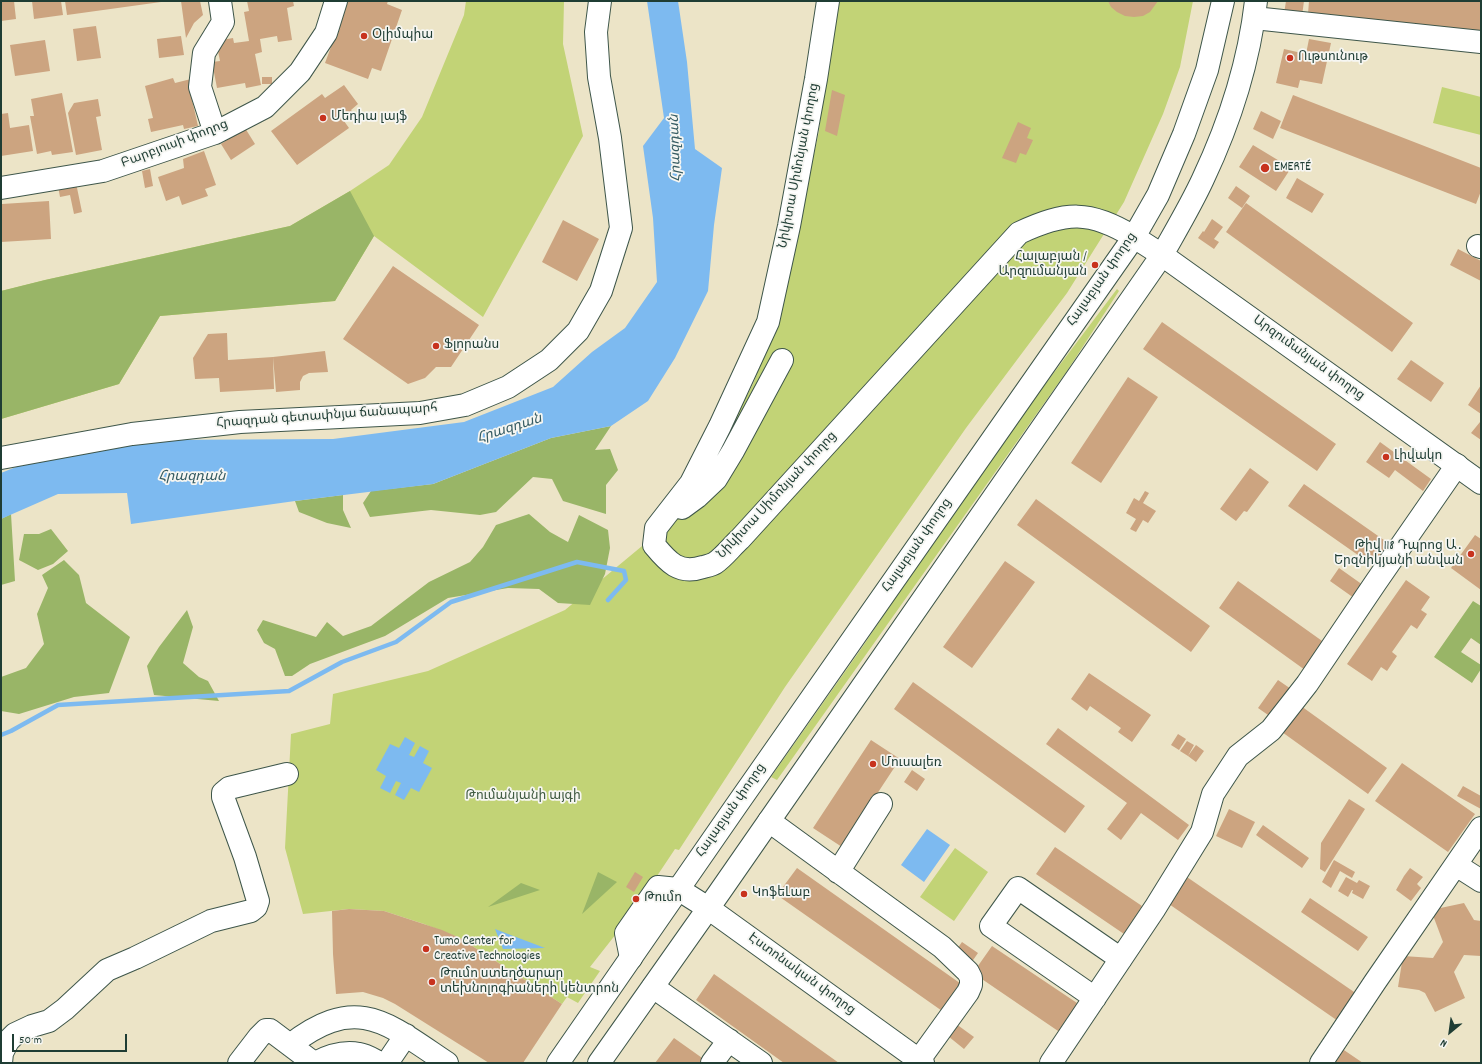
<!DOCTYPE html>
<html>
<head>
<meta charset="utf-8">
<style>
	body { margin:0 }
	#map { position:relative; width:1482px; height:1064px; overflow:hidden; background:#ece4c7; font-family:Dekko,sans-serif }
	canvas { display:block }
	.frame { position:absolute; inset:0; border:2px solid #1f3d34; pointer-events:none }
	.north { position:absolute; left:1430px; top:1012px; width:40px; height:40px; -webkit-text-stroke:3px #f6f6f2; paint-order:stroke; rotate:209deg; font-size:11px; font-weight:700; line-height:16px; text-align:center; color:#1f3d34 }
	.north::after { content:''; display:block; margin:auto; width:14px; height:18px; background:#1f3d34; clip-path:polygon(50% 0,100% 100%,50% 72%,0 100%) }
	.scale { position:absolute; left:12px; top:1034px; width:115px; height:18px; box-sizing:border-box; border:2px solid #1f3d34; border-top:0; padding-left:5px; font-size:12px; line-height:14px; white-space:nowrap; color:#1f3d34; -webkit-text-stroke:3px #f6f6f2; paint-order:stroke }
</style>
</head>
<body>
<div id="map">
<canvas width="1482" height="1064"></canvas>
<div class="frame"></div>
<div class="north">N</div>
<div class="scale">50 m</div>
</div>
<script>
const g = document.querySelector('canvas').getContext('2d');
g.lineJoin = 'round';
function fill(path, color) { g.fillStyle = color; g.fill(path, 'evenodd'); }
function stroke(path, color, width, dash) { g.strokeStyle = color; g.lineWidth = width; g.lineCap = dash ? 'butt' : 'round'; g.setLineDash(dash || []); g.stroke(path); }
function label(font, color, halo, rows, align = 'center') {
  g.font = font + ' Dekko,"Noto Sans Armenian",sans-serif'; g.lineWidth = 3.5; g.setLineDash([]); g.textBaseline = 'middle'; g.strokeStyle = halo; g.fillStyle = color; for (const [text, x, y, turn = 0] of rows) {
    g.save(); g.translate(x, y); g.rotate((+turn || 0) * Math.PI / 180); g.textAlign = isNaN(turn) ? turn : align; if (halo) g.strokeText(text, 0, 0); g.fillText(text, 0, 0); g.restore();
  }
}
fill(new Path2D(`
	M466 1H564L563 44 583 136 483 317 374 236 335 301 160 316 119 384 1 419V291L45 280 290 226 350 191 389 165 422 117 464 15Z
	M835 1H1193L1180 67 1163 114 1124 202 1067 293 966 428 785 687 679 850 675 849 631 915 590 967 600 971 578 1003 567 997 562 1004 460 938 424 924 384 911 349 909 303 914 285 848 291 734 330 724 333 694 428 671 565 610 683 512 703 478 753 384 779 316 819 131Z
	M1442 87 1481 97V135L1433 123Z
	M1117 289 1119 291 1067 371 777 780 771 777 861 649 922 558 1019 419Z
	M955 848 988 872 954 921 920 897Z`), '#c2d376');
fill(new Path2D(`
	M350 191 374 236 335 301 160 316 119 384 1 419V291L45 280 290 226Z
	M611 426 595 450 610 449 618 470 606 485V514L563 501 552 479 533 477 496 512 480 515 431 510 370 517 363 503 371 491 433 484 551 438Z
	M343 495V510L351 528 327 523 299 512 295 501Z
	M11 514 15 581 1 585V519Z
	M529 514 550 532 568 542 579 515 608 530 610 548 605 574 590 605 558 603 539 589 508 588 448 598 385 636 310 664 292 676H285L275 649 264 643 257 630 263 620 316 637 327 622 343 636 371 626 429 582 470 562 483 547 496 525Z
	M51 529 68 551 53 564 38 570 19 560 24 534H39Z
	M64 560 79 575 86 603 130 637 109 693 74 697 19 714 1 711V677L26 668 44 644 37 614 48 588 42 575Z
	M1473 601 1481 606V645L1471 638 1461 652 1481 665V669L1472 683 1434 657Z
	M187 610 193 627 183 663 199 677 208 681 219 701 154 695 147 666 159 647Z
	M598 872 617 882 582 914Z
	M521 883 540 890 488 907Z`), '#99b567');
fill(new Path2D(`
	M647 1H678L687 62 695 149 722 168 714 225 708 291 675 358 648 401 611 426 551 438 433 484 295 501 131 524 127 493 58 494 1 519V473L36 459 148 440 333 439 464 422 553 387 592 352 625 328 657 282 653 218 643 146 664 118Z
	M405 737 415 743 409 755 414 757 420 746 429 751 423 763 432 768 419 792 411 788 404 800 395 795 401 783 396 781 390 793 380 788 386 776 376 770 390 744 399 748Z
	M927 829 950 845 924 882 901 865Z
	M495 929 545 948 503 949Z`), '#7dbaf0');
stroke(new Path2D(`
	M1 735 11 731 58 705 289 691 342 662 396 642 451 602 577 562 624 571 626 580 608 600`), '#7dbaf0', 4.5);
fill(new Path2D(`
	M1 1H14L16 19 1 21Z
	M32 1H61L63 15 34 19Z
	M65 1H161V2L67 15Z
	M181 1H200L203 15 194 23 186 38Z
	M247 1H293L294 6 287 8 292 40 278 42 277 36 260 39 262 52 255 54 261 85 246 88 245 83 217 88 212 62 220 61 216 41 233 38 234 43 249 41 244 12 249 11Z
	M348 1H388L387 4 402 10 381 71 372 68 368 79 325 63Z
	M1108 1H1158L1150 12 1143 16 1134 17 1125 16 1117 12 1111 7Z
	M1286 1H1304L1302 16 1284 14Z
	M1309 1H1481V31L1308 14Z
	M96 26 101 58 77 61 73 29Z
	M181 36 184 55 159 58 157 39Z
	M1309 39 1331 43 1322 84 1300 80 1298 88 1276 83 1284 49 1306 54Z
	M45 40 50 71 15 76 10 45Z
	M262 77H272V84H262Z
	M173 78 175 83 195 78 199 93 191 95 198 126 184 129 183 125 151 132 148 119 153 118 145 86Z
	M344 85 358 104 351 110 354 114 344 121 349 128 297 165 271 131 322 94 325 98Z
	M832 90 845 95 837 136 825 131Z
	M62 93 73 152 52 155 51 151 37 154 30 116H34L31 99Z
	M1293 95 1481 168V191L1476 204 1280 128Z
	M98 99 101 116 96 117 102 150 76 155 68 113 74 103Z
	M1261 111 1281 121 1273 139 1253 129Z
	M8 113 10 128 29 125 33 151 1 156V114Z
	M1018 122 1031 128 1027 138 1033 140 1026 155 1020 153 1016 163 1002 158Z
	M245 128 255 144 231 160 221 144Z
	M1253 145 1291 168 1276 191 1239 167Z
	M204 151 216 185 205 189 208 196 182 205 179 196 166 201 158 177 184 168 183 159Z
	M150 169 153 186 145 188 142 171Z
	M1297 178 1324 194 1312 213 1286 198Z
	M76 183 82 212 74 214 70 195 60 197 58 186Z
	M1236 186 1250 196 1242 208 1228 198Z
	M49 201 51 239 1 242 2 204Z
	M1246 203 1413 323 1392 352 1226 232Z
	M1212 219 1223 227 1214 239 1219 242 1214 249 1198 238 1203 231 1204 232Z
	M563 220 599 239 577 281 542 262Z
	M1458 249 1481 261V281L1450 265Z
	M393 266 479 325 451 367H436L425 378 408 384 343 339Z
	M1162 322 1336 444 1317 471 1143 349Z
	M227 333 228 360 273 357 274 389 220 392 219 378 195 379 193 358 208 334Z
	M325 351 328 372 309 373 303 376 300 382V390L276 392 273 357Z
	M1411 360 1444 383 1431 402 1397 379Z
	M1128 377 1158 397 1101 483 1071 463Z
	M1481 385V414L1468 405Z
	M1480 422H1481V440L1471 433Z
	M1380 442 1431 479 1423 491 1395 470 1389 478 1366 462Z
	M1250 468 1269 482 1247 512 1244 511 1236 521 1220 509Z
	M1304 484 1391 545 1375 567 1288 506Z
	M1145 491 1149 493 1143 503 1156 511 1148 523 1143 520 1136 532 1130 529 1136 519 1126 513 1134 498 1139 501Z
	M1036 499 1210 626 1191 652 1017 525Z
	M1475 535 1481 539V590L1451 568Z
	M1005 561 1035 582 972 668 943 647Z
	M1339 568 1363 585 1354 598 1330 581Z
	M1406 580 1430 597 1421 610 1427 614 1417 629 1411 625 1392 652 1397 656 1387 671 1381 667 1372 681 1347 664Z
	M1238 581 1325 643 1305 670 1219 608Z
	M1089 673 1151 715 1132 742 1118 732 1121 728 1090 706 1087 711 1071 699Z
	M1278 680 1291 689 1271 717 1258 708Z
	M913 682 1085 806 1065 833 894 709Z
	M1301 706 1387 768 1368 794 1282 732Z
	M1058 728 1189 825 1178 840 1141 813 1121 840 1107 829 1127 803 1046 744Z
	M1178 734 1186 739 1179 750 1171 745Z
	M871 740 900 759 842 847 813 828Z
	M1187 741 1194 745 1188 756 1180 751Z
	M1196 745 1204 751 1196 762 1188 756Z
	M1402 763 1475 814 1448 852 1375 801Z
	M912 770 925 779 917 791 904 782Z
	M1463 786 1481 796V809L1457 796Z
	M1349 799 1365 809 1325 872 1320 869 1321 843Z
	M1229 809 1255 822 1242 848 1216 836Z
	M1263 825 1309 858 1302 868 1256 835Z
	M1055 847 1142 906 1124 934 1036 874Z
	M1334 860 1355 872 1352 878 1340 871 1331 888 1322 882Z
	M797 868 964 986 945 1013 777 895Z
	M1410 868 1423 877 1417 884 1421 888 1411 901 1396 890 1404 876Z
	M635 872 643 877 634 892 626 887Z
	M1184 875 1357 994 1338 1021 1166 902Z
	M1346 877 1357 883 1359 880 1370 886 1363 899 1352 893 1353 890H1352L1348 897 1338 891Z
	M1310 898 1368 937 1358 951 1301 912Z
	M1464 903 1474 920 1481 921V956L1464 955 1454 972 1465 998 1435 1012 1425 993 1419 990 1398 987 1403 956 1433 958 1443 942 1431 910Z
	M349 909 384 911 442 930 460 938 562 1004 523 1063H489L395 1004 383 998 363 992 336 994 333 954 332 911Z
	M962 942 978 953 971 963 955 952Z
	M992 946 1080 1005 1061 1033 973 973Z
	M714 974 839 1063H784L696 1000Z
	M952 1021 974 1037 964 1049 943 1032Z
	M674 1038 705 1060 703 1063H655Z
	M1338 1046 1363 1063H1327Z`), '#cca480');
const minor = new Path2D(`
	M828 1 816 79 789 226 768 322 720 426 691 483 656 528 654 545C668 562 679 575 703 567 707 566 712 565 715 563 724 557 732 546 740 539L1019 233C1066 211 1090 210 1134 237
	M1254 18 1481 42
	M215 133 200 87 204 53 223 22 220 1
	M1 188 103 171 215 133 265 107 300 72 326 33 336 1
	M1478 246 1481 247
	M1 458 132 434 240 422 420 413 465 405 508 387 549 360 578 331 601 291 621 228 610 138 599 77 596 32 600 1
	M682 508 697 497 716 479 733 451 782 360
	M769 821 942 947 968 972 971 978V985L968 992 919 1060
	M1456 865 1481 881
	M838 872 881 804
	M631 958 626 933 658 887 678 889 708 908 923 1063
	M653 987 761 1063
	M1095 998 991 926 1018 888 1121 959
	M290 1045C357 993 387 1023 447 1063
	M1 1063 2 1053 8 1041 15 1034 32 1026 49 1021 65 1009 107 970 135 958 211 921 251 911 256 907 258 901 245 857 223 797V793L229 788 287 774
	M239 1063 259 1037 266 1030H270L314 1063
	M315 1063C328 1056 344 1051 359 1054 366 1055 374 1060 380 1063
	M387 1063 406 1035
	M712 1063 729 1040
	M1051 1063 1155 908 1202 832 1213 794 1238 756 1271 730 1307 684 1376 582 1457 465
	M1321 1063 1375 982 1481 828`);
const major = new Path2D(`
	M1134 237 1162 255 1481 483
	M558 1063 736 806 1134 237 1158 195 1184 134 1207 70 1223 1
	M599 1063 719 893 1162 255C1176 230 1191 205 1203 179 1229 124 1249 62 1256 1`);
stroke(minor, '#3e564a', 24);
stroke(major, '#3e564a', 24);
stroke(minor, '#fff', 22);
stroke(major, '#fff', 22);
for (const [x, y, r, color] of [
	[364,36,4,"#c8321e"],
	[1290,58,4,"#c8321e"],
	[323,118,4,"#c8321e"],
	[1265,168,5,"#c8321e"],
	[1095,265,4,"#c8321e"],
	[436,346,4,"#c8321e"],
	[1386,457,4,"#c8321e"],
	[1471,554,4,"#c8321e"],
	[873,764,4,"#c8321e"],
	[744,894,4,"#c8321e"],
	[636,899,4,"#c8321e"],
	[426,949,4,"#c8321e"],
	[432,982,4,"#c8321e"]
]) { const dot = new Path2D(); dot.arc(x, y, r, 0, 2 * Math.PI); g.fillStyle = color; g.fill(dot); stroke(dot, '#f6f6f2', 1.5); }
label('13px', '#1f3d34', '#f6f6f2', [
	["Օլիմպիա",372,36],
	["Ութսունութ",1298,58],
	["Մեդիա լայֆ",331,118],
	["EMERTÉ",1274,168],
	["Հալաբյան /",1087,258,"right"],
	["Արզումանյան",1087,273,"right"],
	["Ֆլորանս",444,346],
	["Լիվակո",1394,457],
	["Թիվ 118 Դպրոց Ա․",1463,547,"right"],
	["Երզնիկյանի անվան",1463,562,"right"],
	["Մուսալեռ",881,764],
	["ԿոֆեԼաբ",752,894],
	["Թումո",644,899],
	["Tumo Center for",434,942],
	["Creative Technologies",434,957],
	["Թումո ստեղծարար",440,975],
	["տեխնոլոգիաների կենտրոն",440,990]
], 'left');
label('13px', '#1f3d34', '#f6f6f2', [
	["Բարբյուսի փողոց",175,145,-21],
	["Նիկիտա Սիմոնյան փողոց",800,166,-79],
	["Հալաբյան փողոց",1103,280,-55],
	["Արզումանյան փողոց",1308,359,36],
	["Հրազդան գետափնյա ճանապարհ",327,417,-4],
	["Նիկիտա Սիմոնյան փողոց",778,496,-47],
	["Հալաբյան փողոց",918,546,-55],
	["Հալաբյան փողոց",732,811,-55],
	["Էստոնական փողոց",801,975,36]
]);
label('13px', '#405b41', '#f6f6f2', [
	["Թումանյանի այգի",523,797]
]);
label('italic 14px', '#365c63', '#f6f6f2', [
	["Հրազդան",677,148,-92],
	["Հրազդան",510,430,-18],
	["Հրազդան",192,478]
]);
</script>
</body>
</html>
